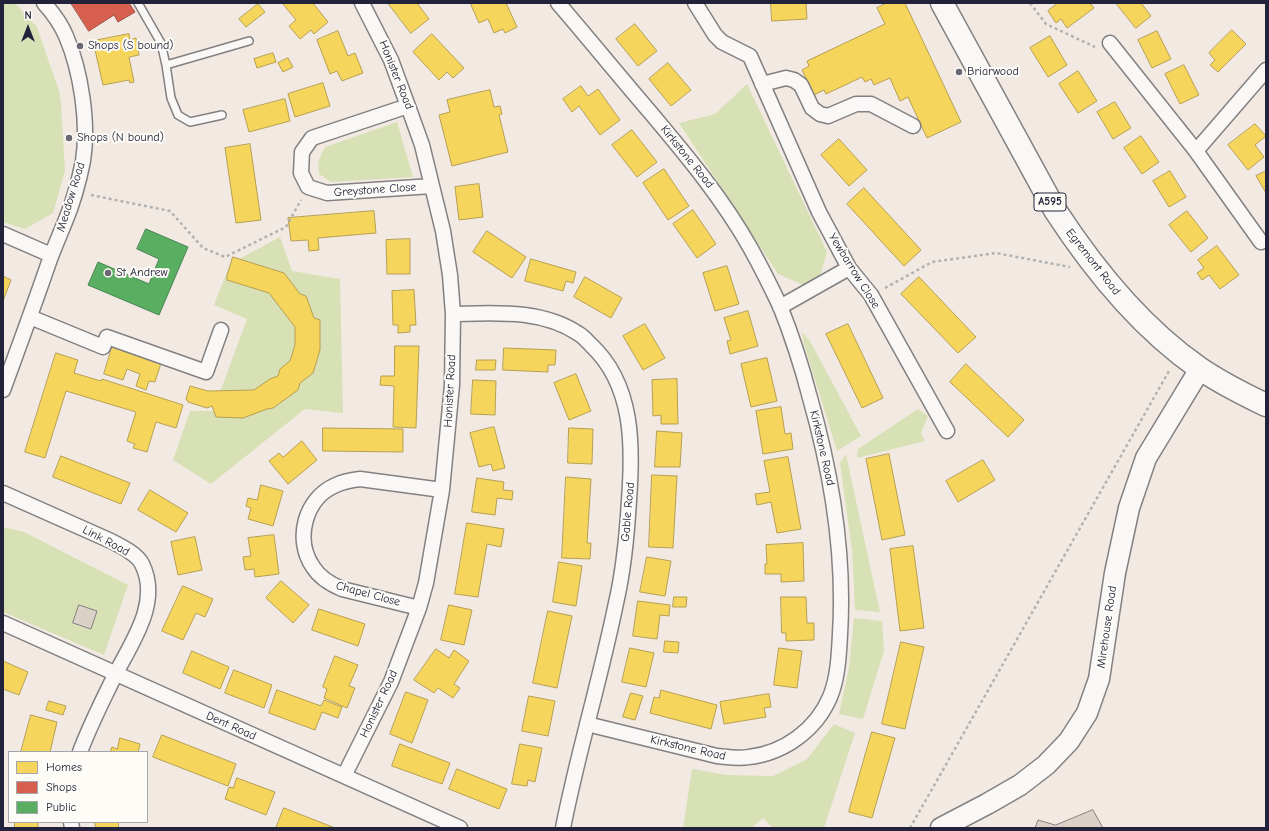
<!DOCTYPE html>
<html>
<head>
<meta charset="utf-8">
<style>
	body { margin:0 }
	#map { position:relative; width:1269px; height:831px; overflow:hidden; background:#f2eae2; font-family:"Comic Neue",sans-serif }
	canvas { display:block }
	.frame { position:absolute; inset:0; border:4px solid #22223b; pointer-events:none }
	.legend { position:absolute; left:8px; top:751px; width:140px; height:72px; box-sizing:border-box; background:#fdfcf7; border:1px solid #a5a5ac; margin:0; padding:5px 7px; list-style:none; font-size:12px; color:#22223b }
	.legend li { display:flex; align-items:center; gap:8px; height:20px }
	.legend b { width:20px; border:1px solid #a5a5ac }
	.north { position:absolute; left:8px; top:8px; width:40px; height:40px; -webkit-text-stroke:3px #fdfcf7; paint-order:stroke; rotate:0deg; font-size:11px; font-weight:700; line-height:16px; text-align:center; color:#22223b }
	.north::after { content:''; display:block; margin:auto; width:14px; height:18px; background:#22223b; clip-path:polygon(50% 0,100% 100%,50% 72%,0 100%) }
</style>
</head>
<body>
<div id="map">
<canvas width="1269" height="831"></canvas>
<div class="frame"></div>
<ul class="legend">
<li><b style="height:11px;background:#f6d55c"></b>Homes</li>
<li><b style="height:11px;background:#d6604d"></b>Shops</li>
<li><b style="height:11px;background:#5aae61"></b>Public</li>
</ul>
<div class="north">N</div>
</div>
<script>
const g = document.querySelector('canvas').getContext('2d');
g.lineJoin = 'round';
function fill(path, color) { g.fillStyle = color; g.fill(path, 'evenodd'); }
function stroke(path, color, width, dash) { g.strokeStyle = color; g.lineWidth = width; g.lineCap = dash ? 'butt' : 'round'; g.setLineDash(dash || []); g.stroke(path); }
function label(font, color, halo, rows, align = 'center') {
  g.font = font + ' "Comic Neue",sans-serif'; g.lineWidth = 4; g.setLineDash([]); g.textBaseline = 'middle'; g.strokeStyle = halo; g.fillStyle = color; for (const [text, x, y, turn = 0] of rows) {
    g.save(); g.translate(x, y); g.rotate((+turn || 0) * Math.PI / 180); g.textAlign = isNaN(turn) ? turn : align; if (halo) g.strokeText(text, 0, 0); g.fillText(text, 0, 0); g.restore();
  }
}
fill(new Path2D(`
	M3 3H15L37 27 59 91 61 103 65 171 53 213 25 229 3 222Z
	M747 84 827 252 820 276 803 285 778 274 679 123 715 114Z
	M397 122 413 177 331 182 319 174 318 161 325 147Z
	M280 237 292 271 340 279 343 413 305 409 211 484 173 460 190 411H213L247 319 214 305 230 264Z
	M802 332 810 341 861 436 837 451 804 344Z
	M918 409 928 416 921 433 925 441 857 458 858 449Z
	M846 454 880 612 855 610 852 551 840 463Z
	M3 527 24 532 128 585 104 655 3 612Z
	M854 618 882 621 884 651 863 719 839 714 849 668Z
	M834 724 855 733 824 828H773L763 818 752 828H683L692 769 727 775 773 776 807 759Z`), '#d7e1b5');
const homes = new Path2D(`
	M284 3H313L328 22 314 34 311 30 300 39 289 26 296 20 283 4Z
	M388 3H417L429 19 411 33Z
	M474 3H506L517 27 505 33 503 29 494 33 488 19 479 23 471 5Z
	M771 3H806L807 19 772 21Z
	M887 3H905L961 122 927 138 908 97 900 101 890 78 874 85 871 79 865 82 862 77 826 94 824 90 814 95 802 70 809 66 807 61 885 24 877 8Z
	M1058 3H1090L1094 8 1067 28 1061 19 1056 23 1048 11Z
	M1116 3H1141L1151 16 1136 28Z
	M258 4 265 12 246 27 239 19Z
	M635 24 657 51 638 66 616 39Z
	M1232 30 1246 44 1218 72 1210 65 1215 60 1209 53Z
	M338 31 348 56 355 53 363 73 342 81 337 71 330 74 317 40Z
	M1157 31 1171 59 1152 68 1138 40Z
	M129 34 130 40 136 38 139 55 129 57 134 82 130 83 129 80 103 85 93 41Z
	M432 34 464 68 453 78 447 72 439 80 413 52Z
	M1050 36 1067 65 1048 77 1030 48Z
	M273 53 276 62 257 68 254 59Z
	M288 58 293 67 283 72 278 63Z
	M668 63 691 90 671 106 649 79Z
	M1184 65 1199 95 1180 104 1165 74Z
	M1078 71 1097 101 1078 113 1059 84Z
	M323 83 330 106 295 117 288 94Z
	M581 86 588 96 598 89 620 120 600 135 579 106 572 112 563 99Z
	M490 90 494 107 500 106 502 114 499 115 508 152 452 166 439 115 450 112 447 100Z
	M285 99 290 121 249 132 243 110Z
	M1115 102 1131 128 1113 139 1097 112Z
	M1255 124 1266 136 1255 145 1264 157 1248 170 1228 145Z
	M632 130 657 162 637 177 612 145Z
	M1141 136 1159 162 1142 174 1124 148Z
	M839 139 867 170 849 186 821 155Z
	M250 144 261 220 236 223 225 148Z
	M664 169 689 206 668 220 643 183Z
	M1170 171 1186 197 1169 207 1153 181Z
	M1266 171V193L1256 176Z
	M479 184 483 217 459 220 455 187Z
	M864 188 921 250 904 266 847 204Z
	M693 210 716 244 697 258 673 224Z
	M374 211 376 233 318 238 319 250 309 251 308 240 291 241 288 218Z
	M1187 211 1208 238 1191 252 1169 225Z
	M487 231 526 257 512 278 473 252Z
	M410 239V274H387L386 240Z
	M1217 246 1239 275 1220 289 1209 275 1202 280 1197 273 1204 268 1198 260Z
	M233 257 284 273 300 294 306 296 314 318 320 320V350L313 373 300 383 298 390 273 408 267 409 243 418 216 417 212 406 207 408 188 402 186 399 190 386 208 391 254 390 270 379 278 376 280 369 290 361 295 345V327L269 293 227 280V276Z
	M531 259 576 272 573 283 566 281 563 291 525 281Z
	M727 266 739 304 715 311 703 273Z
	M3 276 11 280 3 301Z
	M585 277 622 298 611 318 574 297Z
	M919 277 976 337 958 353 901 294Z
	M414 290 416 325H410V332L398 333V325H393L392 291Z
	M748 311 758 346 730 354 727 341 731 340 724 318Z
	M645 324 665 358 643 370 623 336Z
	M848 324 883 398 862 408 826 334Z
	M113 344 162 360 155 382 149 381 146 390 136 386 140 374 127 369 123 380 104 374Z
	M395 346H419L416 428 393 427 394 386 380 385 381 376H394Z
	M504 348 556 350 555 365H548V372L503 370Z
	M56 353 78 360 74 373 101 381 102 379 183 405 176 428 156 422 147 452 133 448 135 444 127 441 136 412 66 391 45 458 25 452Z
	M767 358 777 401 751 407 741 364Z
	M477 360H496L495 370H476Z
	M966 364 1024 420 1008 437 950 382Z
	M576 374 591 411 569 420 554 383Z
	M677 379 678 424H661V415L653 416 652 380Z
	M473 380 496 381 495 415 471 414Z
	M781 407 785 434 791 433 793 449 763 454 756 411Z
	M494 427 505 468 493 471 491 464 479 467 470 433Z
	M323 428 403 429V452L323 451Z
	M569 428 593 429 592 464 568 463Z
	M657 431 682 433 680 467H655Z
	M302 441 317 460 288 484 269 461 279 453 283 457Z
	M889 454 905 535 882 540 866 459Z
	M61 456 130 483 121 504 53 477Z
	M788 457 801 529 777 533 771 502 757 505 755 494 770 492 764 461Z
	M983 460 995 480 958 502 946 481Z
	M652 475 677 476 673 548 649 547Z
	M566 477 591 479 587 543H591L590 559 562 558Z
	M477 478 504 482 503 490 513 491 512 500 497 498 495 515 472 512Z
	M261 485 283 491 273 526 248 519 251 508 246 506 248 498 257 500Z
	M150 490 188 513 176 532 138 510Z
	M467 523 504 529 501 547 487 544 478 597 455 594Z
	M274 535 279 574 255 577 254 569 245 570 243 557 251 556 248 538Z
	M195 537 202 570 178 575 171 542Z
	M803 543 804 581 781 582V574H765V564H767L766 545Z
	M913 546 924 628 900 631 890 549Z
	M647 557 671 561 665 596 640 592Z
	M559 562 582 566 576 606 553 602Z
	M281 581 309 605 293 623 266 598Z
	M183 586 213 599 205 617 196 613 183 640 162 631Z
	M674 597H687L686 607H673Z
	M781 597H806L807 623H814V640L786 641V633H782Z
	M638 601 670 605 669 616 660 615 657 639 633 636Z
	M449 605 472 610 464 645 441 640Z
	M319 609 365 624 358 646 312 630Z
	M548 611 572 616 557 688 533 683Z
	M665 641 679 642 678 653 664 652Z
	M901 642 924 647 905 729 882 724Z
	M630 648 654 653 646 687 622 682Z
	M779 648 802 651 797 688 774 685Z
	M436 649 449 658 454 650 469 661 454 684 460 688 453 698 438 688 434 693 414 680Z
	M192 651 229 667 220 689 183 673Z
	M335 656 358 665 349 686 355 688 347 708 324 698 327 689 323 687Z
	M3 661 28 672 19 695 3 689Z
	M234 670 272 685 264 708 225 693Z
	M277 690 321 706 324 700 342 707 338 718 322 712 315 730 269 713Z
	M661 690 717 705 711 729 650 713 654 697 659 698Z
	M406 692 428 700 412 743 390 734Z
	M631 693 643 696 635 720 623 717Z
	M769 694 771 707 764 708 766 717 724 724 720 702Z
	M529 696 555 701 548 736 522 731Z
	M49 701 66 706 63 715 46 710Z
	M31 715 57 722 50 752H21Z
	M872 732 895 738 872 818 849 812Z
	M162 735 236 764 228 786 153 757Z
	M120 738 140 744 138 752H110L112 747 117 749Z
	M400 744 450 763 442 784 392 766Z
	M520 744 542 748 535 782 528 780 527 786 512 784Z
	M457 769 507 789 499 809 449 789Z
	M237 778 275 792 266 815 225 799 229 787 233 788Z
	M284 808 335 828H276Z
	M15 822H38V828H15Z
	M95 822H118L119 828H96Z`);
fill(homes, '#f6d55c');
stroke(homes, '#b69f52', 1);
const shops = new Path2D(`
	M71 3H129L135 12 118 22 114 15 89 31Z`);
fill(shops, '#d6604d');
stroke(shops, '#a04d48', 1);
const public = new Path2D(`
	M146 229 188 247 159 315 88 285 98 262 149 284 159 259 137 249Z`);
fill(public, '#5aae61');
stroke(public, '#498456', 1);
const building = new Path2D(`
	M79 605 97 611 91 629 73 623Z
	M1093 810 1103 828H1035L1038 820 1055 825Z`);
fill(building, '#dcd1c7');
stroke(building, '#848082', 1);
const lane = new Path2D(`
	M138 3 161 43 166 65 171 98 178 115 190 122 222 115
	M166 65 249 41`);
const street = new Path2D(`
	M558 3C589 39 619 76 650 112 687 156 723 199 751 249 761 267 771 287 780 306 792 336 802 367 810 398 832 475 845 554 840 634 839 654 838 678 830 697 816 730 784 753 749 757 738 759 728 757 717 756L587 724
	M695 3 715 35 722 42 750 56 819 212 849 268 871 295 947 431
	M1110 43 1196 151 1261 242
	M762 84 786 78 794 80 801 85 812 108 820 114 828 116 856 104H871L913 126
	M408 106 312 138 302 152 301 173 308 187 327 193 432 186
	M1196 151 1266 70
	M3 234 51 255
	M780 307 849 268
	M453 314C496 313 542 309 579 334 584 337 587 341 591 345 634 385 633 447 629 500 627 535 624 569 616 603 605 657 590 711 577 765 572 786 567 807 563 828
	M30 317 103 347 107 337 206 372 221 330
	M3 390C19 346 35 303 50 259 55 246 60 234 65 222 73 203 79 181 83 161 89 123 81 71 66 36 61 24 53 13 44 3
	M3 493 111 541C121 546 137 554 142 564 161 602 132 642 115 675 103 700 90 725 80 752
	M419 608 342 589C330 584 320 578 313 567 294 539 305 498 336 485 344 481 352 480 360 479L442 490
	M3 623 460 828
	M344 776 391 682 419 608 426 583 442 490 452 385 453 314 450 275 443 231 422 145 408 106 391 60 362 3
	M71 822 72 828`);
const secondary = new Path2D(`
	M941 828 987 804 1020 785 1046 765 1069 741 1087 713 1099 679 1115 573 1129 508 1146 458 1200 369`);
const highway = new Path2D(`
	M942 3 1055 210C1094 270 1140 327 1199 368 1218 381 1245 395 1266 405`);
stroke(lane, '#848082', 10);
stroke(street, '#848082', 17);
stroke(secondary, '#848082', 23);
stroke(highway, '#848082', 25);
stroke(new Path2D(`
	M1030 3 1046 24 1095 47
	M91 195 170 211 203 248 225 257 286 227 301 200
	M885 288 932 262 996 253 1070 267
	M910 828 1169 371`), '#b2b1b2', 2.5, [3, 3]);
stroke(lane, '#faf8f6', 7);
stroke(street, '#faf8f6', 14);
stroke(secondary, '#faf8f6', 20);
stroke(highway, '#faf8f6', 22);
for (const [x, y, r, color] of [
	[80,46,4,"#6b6875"],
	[959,72,4,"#6b6875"],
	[69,138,4,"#6b6875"],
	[108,273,4,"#6b6875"]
]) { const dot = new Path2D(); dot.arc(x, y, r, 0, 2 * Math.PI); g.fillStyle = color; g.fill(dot); stroke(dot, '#fdfcf7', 1.5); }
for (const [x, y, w] of [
	[1050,202,32]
]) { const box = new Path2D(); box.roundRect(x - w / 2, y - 9, w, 18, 3); g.fillStyle = '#fdfcf7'; g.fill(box); stroke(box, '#22223b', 1); }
label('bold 11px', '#22223b', null, [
	["A595",1050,202]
]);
label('12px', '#22223b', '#fdfcf7', [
	["Shops (S bound)",88,46],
	["Briarwood",967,72],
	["Shops (N bound)",77,138],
	["St Andrew",116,273]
], 'left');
label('12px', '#22223b', '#fdfcf7', [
	["Honister Road",396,75,68],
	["Kirkstone Road",687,157,51],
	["Greystone Close",375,190,-4],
	["Meadow Road",71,197,-73],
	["Egremont Road",1093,262,52],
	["Yewbarrow Close",854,271,58],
	["Honister Road",450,391,-87],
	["Kirkstone Road",822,448,77],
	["Gable Road",628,512,-85],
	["Link Road",106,541,28],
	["Chapel Close",368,594,15],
	["Mirehouse Road",1107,627,-82],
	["Honister Road",379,704,-65],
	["Dent Road",231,726,24],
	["Kirkstone Road",688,748,13]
]);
</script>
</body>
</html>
